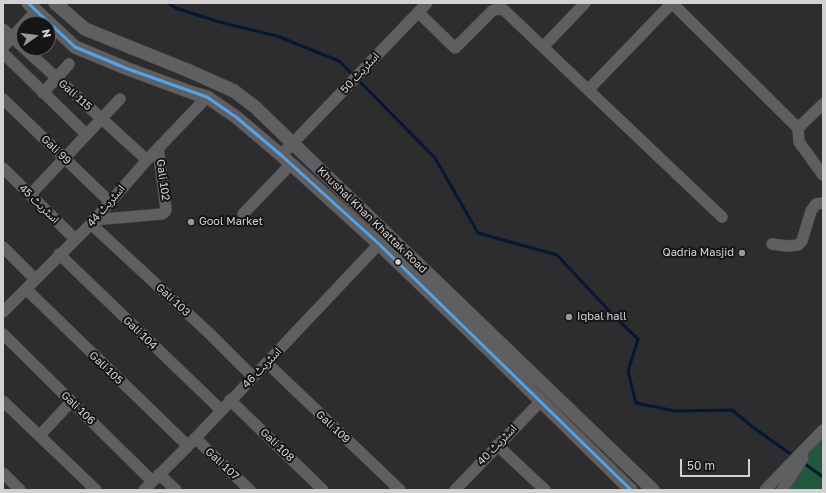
<!DOCTYPE html>
<html>
<head>
<meta charset="utf-8">
<style>
	body { margin:0 }
	#map { position:relative; width:826px; height:493px; overflow:hidden; background:#2d2c2e; font-family:"Golos Text",sans-serif }
	canvas { display:block }
	.frame { position:absolute; inset:0; border:4px solid #d2d0d3; pointer-events:none }
	.north { position:absolute; left:16px; top:16px; width:40px; height:40px; box-sizing:border-box; background:#151416; border:1px solid #615f62; border-radius:50%; rotate:76deg; font-size:11px; font-weight:700; line-height:16px; text-align:center; color:#d2d0d3 }
	.north::after { content:''; display:block; margin:auto; width:14px; height:18px; background:#989799; clip-path:polygon(50% 0,100% 100%,50% 72%,0 100%) }
	.scale { position:absolute; left:680px; top:459px; width:70px; height:18px; box-sizing:border-box; border:2px solid #d2d0d3; border-top:0; padding-left:5px; font-size:12px; line-height:14px; white-space:nowrap; color:#d2d0d3; -webkit-text-stroke:3px #151416; paint-order:stroke }
</style>
</head>
<body>
<div id="map">
<canvas width="826" height="493"></canvas>
<div class="frame"></div>
<div class="north">N</div>
<div class="scale">50 m</div>
</div>
<script>
const g = document.querySelector('canvas').getContext('2d');
g.lineJoin = 'round';
function fill(path, color) { g.fillStyle = color; g.fill(path, 'evenodd'); }
function stroke(path, color, width, dash) { g.strokeStyle = color; g.lineWidth = width; g.lineCap = dash ? 'butt' : 'round'; g.setLineDash(dash || []); g.stroke(path); }
function label(font, color, halo, rows, align = 'center') {
  g.font = font + ' "Golos Text","Noto Sans Arabic",sans-serif'; g.lineWidth = 4; g.setLineDash([]); g.textBaseline = 'middle'; g.strokeStyle = halo; g.fillStyle = color; for (const [text, x, y, turn = 0] of rows) {
    g.save(); g.translate(x, y); g.rotate((+turn || 0) * Math.PI / 180); g.textAlign = isNaN(turn) ? turn : align; if (halo) g.strokeText(text, 0, 0); g.fillText(text, 0, 0); g.restore();
  }
}
fill(new Path2D(`
	M823 434V490H789L816 440Z`), '#22573e');
stroke(new Path2D(`
	M168 3 176 8 219 22 277 36 339 61 350 72
	M361 83 435 158 478 233 557 255 614 316 638 339 628 371 636 403 675 411 732 410 754 428 792 455
	M805 464 823 477`), '#041831', 3);
const minor = new Path2D(`
	M672 3 798 128 799 142 823 175
	M418 12 455 48 492 11 497 9 504 10 722 217
	M3 29 147 160
	M3 47 36 11
	M543 47 585 3
	M3 53 86 134
	M588 90 672 3
	M43 93 69 64
	M3 99 110 202
	M798 128 823 104
	M281 155 293 143 427 3
	M3 168 75 239
	M30 195 120 99
	M243 214 291 164
	M93 220 162 214 165 212 166 209 158 148
	M91 224 209 333 253 377
	M772 244 787 246 798 245 802 241 811 211 816 204 823 203
	M3 247 35 279
	M59 254 221 410
	M26 289 188 446
	M3 312 91 224 147 160 207 97
	M3 334 152 481
	M267 363 400 490
	M230 400 323 490
	M3 401 96 490
	M40 435 71 402
	M195 438 250 490
	M497 445 545 490
	M3 473 20 490
	M159 474 176 490
	M144 490 188 446 379 244
	M455 490 541 401
	M765 490 823 430
	M782 490 803 458`);
const tertiary = new Path2D(`
	M28 3 75 47 128 69 193 93 207 97 236 117 281 155 379 244 491 352 631 490
	M55 3 85 29 187 70 234 91 255 107 653 490`);
stroke(minor, '#4b494c', 12);
stroke(tertiary, '#4b494c', 14);
stroke(minor, '#5f5e60', 11);
stroke(tertiary, '#5f5e60', 13);
stroke(new Path2D(`
	M28 3 75 47 128 69 207 97 236 117 281 155 379 244 631 490`), '#53a3e8', 3);
for (const [x, y, r, color] of [
	[191,222,4,"#989799"],
	[742,253,4,"#989799"],
	[398,262,3.5,"#d2d0d3"],
	[569,317,4,"#989799"]
]) { const dot = new Path2D(); dot.arc(x, y, r, 0, 2 * Math.PI); g.fillStyle = color; g.fill(dot); stroke(dot, '#151416', 1.5); }
label('11px', '#d2d0d3', '#151416', [
	["اسٹریٹ 50",360,73,-47],
	["Gali 115",75,95,42],
	["Gali 99",56,150,44],
	["Gali 102",163,180,82],
	["اسٹریٹ 45",39,204,44],
	["اسٹریٹ 44",106,206,-49],
	["Khushal Khan Khattak Road",372,220,44],
	["Gali 103",173,300,43],
	["Gali 104",140,333,44],
	["Gali 105",106,368,44],
	["اسٹریٹ 46",262,368,-46],
	["Gali 106",78,408,44],
	["Gali 109",333,427,43],
	["Gali 108",277,445,44],
	["اسٹریٹ 40",497,445,-46],
	["Gali 107",222,464,43]
]);
label('11px', '#d2d0d3', '#151416', [
	["Gool Market",199,222],
	["Qadria Masjid",734,253,"right"],
	["Iqbal hall",577,317]
], 'left');
</script>
</body>
</html>
